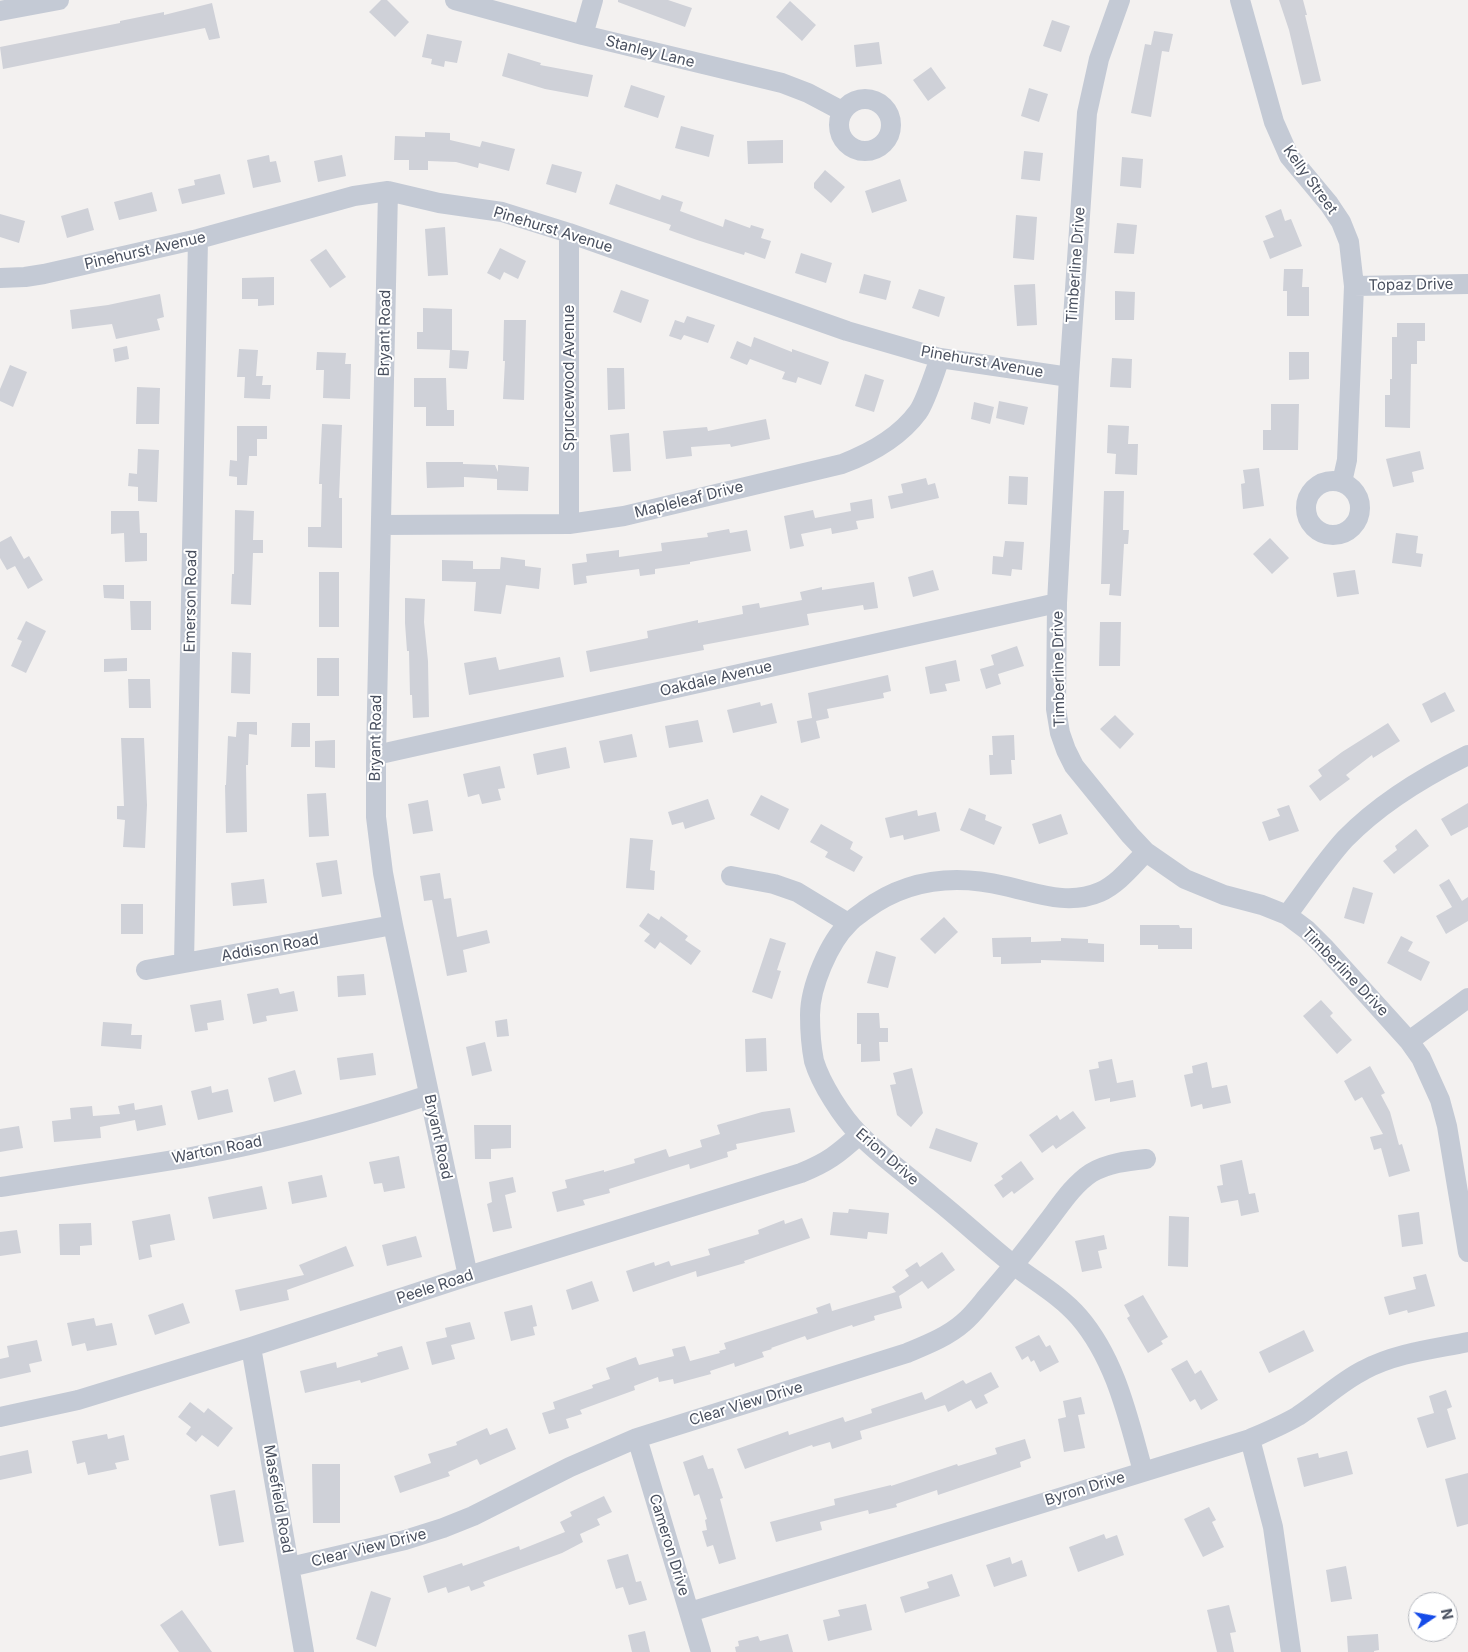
<!DOCTYPE html>
<html>
<head>
<meta charset="utf-8">
<style>
	body { margin:0 }
	#map { position:relative; width:1468px; height:1652px; overflow:hidden; background:#f3f1f0; font-family:Inter,sans-serif }
	canvas { display:block }
	.north { position:absolute; left:1408px; top:1592px; width:50px; height:50px; box-sizing:border-box; background:#fff; border:1px solid #b6b9bf; border-radius:50%; rotate:78deg; font-size:14px; font-weight:700; line-height:20px; text-align:center; color:#484f5e }
	.north::after { content:''; display:block; margin:auto; width:18px; height:22px; background:#154be8; clip-path:polygon(50% 0,100% 100%,50% 72%,0 100%) }
</style>
</head>
<body>
<div id="map">
<canvas width="1468" height="1652"></canvas>
<div class="north">N</div>
</div>
<script>
const g = document.querySelector('canvas').getContext('2d');
g.lineJoin = 'round';
function fill(path, color) { g.fillStyle = color; g.fill(path, 'evenodd'); }
function stroke(path, color, width, dash) { g.strokeStyle = color; g.lineWidth = width; g.lineCap = dash ? 'butt' : 'round'; g.setLineDash(dash || []); g.stroke(path); }
function label(font, color, halo, rows, align = 'center') {
  g.font = font + ' Inter,sans-serif'; g.lineWidth = 4; g.setLineDash([]); g.textBaseline = 'middle'; g.strokeStyle = halo; g.fillStyle = color; for (const [text, x, y, turn = 0] of rows) {
    g.save(); g.translate(x, y); g.rotate((+turn || 0) * Math.PI / 180); g.textAlign = isNaN(turn) ? turn : align; if (halo) g.strokeText(text, 0, 0); g.fillText(text, 0, 0); g.restore();
  }
}
fill(new Path2D(`
	M381 0H387L409 22 395 37 369 12Z
	M618 0H668L692 8 685 27 618 2Z
	M1279 0H1303L1307 15H1305L1321 81 1302 85 1289 30Z
	M790 1 816 25 802 41 776 17Z
	M212 3 220 38 209 40 205 28 3 69 0 47 120 23V21L164 12V15Z
	M1052 20 1070 26 1061 52 1043 46Z
	M1154 31 1173 34 1169 52 1162 51 1151 117 1131 113 1145 44 1151 45Z
	M427 34 462 41 457 63 445 61 444 67 431 64 432 59 422 57Z
	M879 42 882 64 856 67 854 45Z
	M508 53 541 63 540 65 593 75 588 97 545 89 502 76Z
	M931 67 946 88 928 101 913 80Z
	M631 85 665 96 658 118 624 107Z
	M1029 88 1048 94 1039 122 1021 116Z
	M681 126 714 135 709 157 675 148Z
	M425 132 450 133V140L480 147 482 141 515 149 509 171 479 163 478 168 456 162 428 161V170H409V160H394L395 136 425 137Z
	M783 140V163L748 164 747 141Z
	M1024 151 1043 153 1040 181 1021 179Z
	M269 155 270 162 276 161 281 182 253 188 247 160Z
	M342 155 346 176 318 182 314 161Z
	M1122 157 1143 159 1141 188 1120 186Z
	M552 164 582 172 576 193 546 184Z
	M825 170 845 187 831 203 814 188V183Z
	M220 174 225 194 182 204 178 189 195 185 194 180Z
	M900 179 907 201 872 213 865 191Z
	M616 184 660 200 662 195 683 202 680 211 723 227 725 219 750 228 751 225 764 229 761 238 771 241 765 259 745 252 744 255 697 240 669 230 671 225 609 204Z
	M152 192 157 211 119 220 114 202Z
	M88 208 94 230 67 238 61 216Z
	M1281 209 1285 221 1291 219 1302 246 1270 259 1263 241 1274 237 1265 216Z
	M0 214 25 221 19 243 0 237Z
	M1016 215 1037 217 1034 260 1013 258Z
	M1117 223 1137 225 1134 254 1114 253Z
	M445 227 448 275 428 276 425 229Z
	M500 248 526 261 518 279 504 272 500 280 487 273Z
	M326 249 346 277 330 288 310 260Z
	M801 253 832 263 826 283 795 273Z
	M1284 269H1303L1302 287H1309V316H1287V291H1283Z
	M864 274 891 281 886 300 859 293Z
	M274 277V305L258 306V299H242V278Z
	M1035 284 1037 325 1017 326 1014 285Z
	M919 289 945 297 939 317 912 308Z
	M621 290 649 300 641 323 613 312Z
	M1115 291 1135 292 1134 320H1115Z
	M160 294 164 317 157 319 160 330 116 339 112 324 72 329 70 310 108 305Z
	M423 308 452 309V350L469 351 467 369 449 368 450 350 417 349V332H423Z
	M687 316 715 325 708 343 684 335 681 340 669 336 675 320 684 323Z
	M504 320H526L524 400 503 399 505 361H503Z
	M1397 323H1425V341H1417V364H1411L1410 428 1385 427V395H1390V379H1392V337H1397Z
	M754 337 792 352V349L829 362 821 385 798 377 796 383 782 379 785 372 750 359 747 365 730 358 737 341 751 347Z
	M127 346 129 359 115 362 113 349Z
	M239 349 258 350 256 376H263L262 385H271L270 399 244 398 245 377H237Z
	M317 352 346 353 345 364H351L350 399 323 398 324 370H316Z
	M1289 352H1309V379L1289 380Z
	M1112 358 1132 359 1131 388 1110 387Z
	M10 365 27 372 13 407 0 401V389Z
	M607 368H624L625 409 608 410Z
	M865 374 884 380 874 412 855 406Z
	M414 378H446L447 410H454V426H426V407H414Z
	M137 387 160 388 159 424H136Z
	M999 401 1028 407 1024 425 996 418Z
	M974 402 994 407 990 424 971 419Z
	M1271 404H1299L1298 450H1263V430H1271Z
	M766 419 770 439 731 447 730 444 691 447 692 456 666 459 663 431 707 427 708 431Z
	M322 424 342 425 339 498H342V548L308 547V527H321L322 484H319Z
	M1108 425 1129 426 1128 444H1138L1137 475 1115 474 1116 454 1107 453Z
	M237 426H267V439H257V456H249L247 485H237V477L229 476 230 460 237 461Z
	M629 433 631 471 613 472 610 435Z
	M138 449 159 450 157 502 138 501V487L128 486 129 473 137 474Z
	M1420 451 1424 469 1412 472 1414 482 1393 487 1386 459Z
	M426 462H463V464L495 465 498 472V465L529 467 528 491 497 490V479L464 477V487L427 488Z
	M1259 468 1264 506 1243 509 1241 484 1245 483 1243 470Z
	M1009 476 1028 477 1027 505 1008 504Z
	M926 478 928 485 935 483 939 498 891 509 888 496 903 493 901 484Z
	M1104 491H1124L1123 530H1129L1128 544H1124L1121 596 1109 595 1110 584H1101Z
	M872 499 874 518 856 521 858 529 832 534 831 528 801 534 804 546 790 549 784 516 813 510 815 518 851 511 850 503Z
	M235 510 254 511 253 540H263V553H253L251 605 231 604 232 574H234Z
	M111 511H139L140 533H147V561L125 562 124 533 111 534Z
	M729 529 730 533 747 530 751 551 690 562V564L655 569V574L640 576 639 569 586 576 587 583 574 585 572 564 587 562 586 554 619 550V557L662 551 661 543 708 537 707 533Z
	M1396 533 1418 536 1416 553 1423 554 1421 567 1392 563Z
	M11 536 24 559 29 556 43 580 28 589 15 566 7 570 0 558V542Z
	M1270 538 1289 558 1272 574 1253 554Z
	M1005 541 1024 542 1022 570 1012 569 1011 576 992 574 993 556 1003 557Z
	M501 557 525 560V566L541 568 539 589 506 585 501 614 474 611 476 582 442 581V560L473 561V569H500Z
	M933 570 939 590 913 597 908 577Z
	M1355 570 1359 594 1337 597 1333 573Z
	M319 572H339V627H319Z
	M874 582 878 608 864 610 863 605 807 614 809 625 703 645 704 650 590 672 586 651 648 638 647 631 698 620V623L743 614 742 606 759 603 760 608 802 600 800 592 822 587V590Z
	M103 585H124V599L104 598Z
	M405 598 425 599 424 622 428 661 429 717 413 718 412 695H410L409 651H407L405 623Z
	M130 601H151V630H131Z
	M26 621 46 631 26 673 11 666 22 641 17 639Z
	M1100 622H1121L1120 666H1099Z
	M1017 646 1024 666 998 674 1001 684 986 689 980 669 994 665 991 655Z
	M232 652 251 653 250 694 231 693Z
	M496 657 499 670 560 657 564 677 469 695 464 663Z
	M127 658V671L104 672V659Z
	M317 658H339V696H317Z
	M956 660 960 681 945 684 947 691 930 694 925 667Z
	M888 675 891 691 883 693 884 698 827 709 829 718 816 721 820 738 801 743 797 721 812 718 808 693Z
	M128 679H150L151 708H129Z
	M1445 692 1455 711 1431 723 1422 704Z
	M760 702 761 706 772 703 777 723 733 733 727 710Z
	M1115 715 1134 734 1120 749 1100 729Z
	M698 720 703 742 669 748 665 726Z
	M237 722H257V735L249 734 248 765H246L247 832 226 833 225 785H226L228 736 236 737Z
	M292 723H310V747H291Z
	M1388 723 1400 741 1373 758 1372 755 1346 775 1350 779 1320 801 1309 786 1322 776 1318 770 1342 752Z
	M632 734 637 757 604 763 599 741Z
	M1014 735 1015 760H1011L1012 774 990 775 989 755H993L992 736Z
	M121 738H144L147 805 145 848 123 847 125 820 117 819V806H124Z
	M335 740V768L315 767V741Z
	M566 747 570 768 537 775 533 754Z
	M500 766 505 788 498 789 501 800 482 804 479 794 468 797 463 774Z
	M326 793 329 836 309 837 307 794Z
	M761 795 789 809 779 830 750 815Z
	M708 799 715 819 685 829 683 822 672 825 668 812Z
	M428 800 433 831 413 834 408 804Z
	M1468 803V827L1451 836 1441 819Z
	M1289 805 1299 831 1269 841 1262 822 1280 816 1277 809Z
	M969 808 986 815 985 820 1002 827 994 845 960 830Z
	M917 810 918 816 936 812 940 831 904 840 903 835 890 838 885 818Z
	M1061 814 1068 834 1039 844 1032 824Z
	M821 824 853 842 850 849 863 857 854 872 825 857 828 852 810 842Z
	M1416 829 1429 846 1394 874 1383 861 1397 850 1395 846Z
	M630 838 653 840 650 870 655 871 654 890 626 888Z
	M337 860 342 894 322 897 316 863Z
	M440 873 444 899 451 898 457 937 487 930 490 943 463 950 467 972 447 976 432 900 424 901 420 876Z
	M264 879 267 903 233 906 231 883Z
	M1449 879 1462 901 1468 897V921L1446 934 1436 916 1452 907 1439 885Z
	M1353 887 1373 893 1364 924 1344 918Z
	M121 904H143V934H121Z
	M648 913 659 920 661 916 688 936 685 940 701 951 691 965 660 942 655 949 644 941 650 934 639 926Z
	M944 917 958 932 935 954 920 939Z
	M1140 925H1179L1180 928H1192V949H1158V945H1140Z
	M1401 936 1413 942 1408 951 1430 962 1421 981 1387 963Z
	M1031 937V942L1061 941V938L1088 939V943L1104 944V962L1041 960V963L1001 964V957H993L992 938Z
	M770 938 786 943 777 970 781 971 772 999 752 992Z
	M876 951 896 957 888 988 867 983Z
	M364 974 366 995 338 997 337 976Z
	M278 988 280 994 294 991 298 1011 266 1016 267 1021 253 1024 247 994Z
	M221 1000 224 1020 207 1023 208 1030 195 1032 190 1005Z
	M1321 1000 1333 1013 1330 1016 1352 1040 1337 1054 1303 1016Z
	M857 1013H879L880 1028H888V1042H879L880 1061 861 1062V1044H857Z
	M507 1019 509 1036 497 1037 495 1021Z
	M103 1022 132 1024 131 1035H142L141 1049 101 1046Z
	M766 1038 767 1071 746 1072 745 1039Z
	M485 1042 492 1071 472 1076 466 1047Z
	M373 1053 376 1075 340 1080 337 1058Z
	M1112 1059 1117 1083 1133 1080 1136 1097 1110 1102V1098L1095 1101 1089 1070 1099 1068 1098 1062Z
	M1207 1062 1212 1088 1227 1085 1231 1103 1203 1109 1202 1104 1191 1107 1184 1075 1193 1073 1192 1066Z
	M1370 1066 1385 1093 1381 1095 1390 1112 1399 1145 1402 1144 1410 1171 1389 1177 1381 1148 1374 1150 1370 1137 1383 1134 1362 1097 1355 1101 1344 1081Z
	M912 1068 923 1113 911 1127 897 1115 890 1085 896 1084 893 1073Z
	M295 1070 302 1094 274 1102 268 1078Z
	M211 1086 212 1093 228 1089 233 1112 198 1120 191 1091Z
	M134 1103 135 1110 162 1105 166 1125 137 1131 135 1120 100 1127 101 1138 54 1142 52 1121 71 1119 70 1108 92 1106 93 1116 120 1114 118 1106Z
	M790 1108 795 1132 736 1144 737 1149 727 1152 728 1157 690 1169 689 1164 609 1189 610 1193 583 1200 585 1205 557 1212 552 1192 567 1188 565 1180 604 1170V1172L635 1163 634 1159 666 1149 669 1157 702 1147 700 1140 720 1134 717 1125 762 1112Z
	M1073 1111 1086 1128 1056 1149 1053 1145 1042 1153 1029 1135 1057 1115 1060 1120Z
	M474 1125H511V1148L491 1149V1159H475Z
	M19 1126 23 1148 0 1152V1129Z
	M936 1128 978 1143 971 1162 929 1148Z
	M399 1156 405 1188 384 1192 382 1183 374 1184 369 1162Z
	M1242 1160 1249 1194 1255 1193 1259 1212 1241 1216 1238 1200 1221 1203 1217 1186 1223 1185 1220 1165Z
	M1021 1161 1034 1179 1014 1194 1012 1191 1003 1198 994 1185 1003 1179 1001 1176Z
	M322 1175 327 1197 292 1204 288 1182Z
	M513 1177 516 1192 505 1195 512 1228 493 1232 487 1204 492 1202 489 1182Z
	M262 1186 267 1209 213 1219 208 1197Z
	M849 1209 889 1213 887 1234 868 1232 867 1239 830 1235 833 1212 848 1213Z
	M1419 1212 1423 1244 1402 1247 1398 1215Z
	M170 1214 175 1240 150 1245 152 1257 139 1260 132 1221Z
	M1169 1216 1189 1217 1188 1267 1168 1266Z
	M802 1218 810 1238 744 1261 745 1263 697 1277 696 1271 633 1292 626 1271 654 1262 655 1266 669 1261 671 1266 710 1255 708 1249 759 1234 758 1230 784 1220 785 1224Z
	M91 1223 92 1245 80 1246V1255H60L59 1224Z
	M17 1230 21 1253 0 1256V1232Z
	M1104 1235 1107 1249 1098 1251 1102 1268 1082 1272 1075 1241Z
	M416 1236 422 1257 387 1266 382 1245Z
	M346 1246 354 1266 287 1290 289 1300 240 1311 235 1290 304 1275 299 1265Z
	M942 1252 955 1270 928 1289 922 1281 899 1296 902 1308 874 1316 875 1320 853 1327 852 1325 807 1340 805 1336 771 1348 772 1349 762 1352 764 1357 735 1367 734 1363 710 1371 711 1374 674 1384 673 1379 659 1382 658 1377 634 1386 635 1390 580 1410 582 1414 566 1419 569 1428 549 1434 542 1413 555 1409 553 1402 593 1388 592 1385 610 1379 606 1368 636 1357 639 1365 674 1356 672 1349 685 1346 690 1361 720 1353 719 1351 726 1349 724 1343 818 1313 816 1308 830 1303 832 1311 896 1292 892 1287 909 1276 905 1270 917 1262 920 1267Z
	M1426 1274 1435 1306 1408 1313 1407 1310 1389 1315 1384 1297 1416 1289 1413 1277Z
	M592 1281 599 1301 572 1310 566 1290Z
	M1143 1295 1168 1337 1161 1341 1163 1344 1148 1353 1127 1318 1130 1316 1124 1305Z
	M183 1303 190 1323 155 1335 148 1315Z
	M532 1305 537 1326 533 1327 535 1335 511 1341 504 1312Z
	M94 1318 96 1326 112 1323 117 1345 87 1351 85 1343 72 1346 67 1323Z
	M470 1322 475 1339 451 1345 455 1359 432 1365 426 1342 447 1337 445 1328Z
	M1304 1330 1314 1351 1269 1373 1259 1352Z
	M1039 1335 1046 1347 1050 1345 1059 1362 1040 1372 1034 1360 1031 1362 1028 1356 1022 1360 1015 1347Z
	M37 1340 42 1361 29 1364 31 1372 0 1379V1359L9 1357 7 1346Z
	M402 1346 409 1369 361 1383 360 1380 305 1393 300 1371 336 1362 337 1368 378 1356 377 1353Z
	M1187 1360 1195 1374 1201 1370 1218 1400 1201 1410 1195 1399 1190 1402 1171 1369Z
	M991 1372 999 1387 984 1395 988 1403 976 1409 971 1400 948 1412 945 1405 860 1431 862 1439 832 1449 830 1442 813 1447 812 1445 745 1469 737 1449 788 1431 789 1435 843 1417 845 1422 872 1413 871 1409 922 1392 925 1400 963 1380 966 1384Z
	M1446 1390 1452 1407 1447 1409 1456 1439 1427 1448 1417 1418 1434 1413 1429 1396Z
	M1081 1397 1085 1414 1078 1415 1085 1448 1064 1452 1058 1419 1066 1417 1063 1401Z
	M190 1402 204 1413 208 1408 233 1428 218 1447 202 1435 196 1442 186 1434 191 1427 178 1417Z
	M487 1428 490 1435 507 1428 516 1449 480 1465 477 1459 448 1472 450 1476 400 1493 394 1476 431 1463 428 1454 457 1445 456 1442Z
	M107 1434 108 1439 124 1435 129 1460 115 1463 117 1469 88 1475 85 1462 77 1464 72 1441Z
	M1025 1439 1031 1458 1020 1462 1021 1467 938 1495 937 1490 896 1504 897 1507 869 1514 868 1510 820 1522 822 1530 776 1542 770 1522 835 1505 834 1499 891 1485V1486L957 1464 958 1466 997 1454 995 1448Z
	M28 1450 32 1473 0 1480V1456Z
	M1347 1451 1353 1474 1304 1487 1297 1458 1318 1453 1319 1458Z
	M703 1455 708 1469 713 1468 723 1498 720 1499 736 1559 719 1564 713 1545 707 1547 702 1531 707 1530 705 1520 707 1519 699 1494 694 1496 683 1462Z
	M312 1464H340V1523H313Z
	M1468 1473V1524L1457 1527 1445 1479Z
	M235 1490 244 1542 219 1546 210 1495Z
	M604 1496 612 1512 597 1519 600 1525 580 1534 583 1542 562 1553 483 1582 485 1586 471 1591 469 1586 448 1593 446 1587 428 1593 423 1576 462 1563 463 1566 519 1546 520 1550 565 1532 560 1522 572 1516 570 1512Z
	M1209 1507 1216 1520 1212 1522 1224 1547 1203 1557 1184 1519Z
	M1104 1534 1106 1539 1117 1535 1124 1555 1078 1572 1069 1547Z
	M628 1554 636 1582 641 1581 647 1600 629 1605 623 1587 616 1589 607 1560Z
	M1010 1557 1012 1564 1022 1560 1027 1576 994 1587 986 1565Z
	M1346 1566 1352 1599 1331 1602 1326 1570Z
	M952 1574 960 1596 905 1613 900 1597 929 1588 927 1582Z
	M371 1591 391 1598 376 1647 356 1639Z
	M866 1604 872 1630 828 1641 823 1620 840 1616 838 1610Z
	M1229 1605 1236 1632 1230 1633 1234 1652H1217L1207 1610Z
	M182 1610 212 1652H179L160 1625Z
	M645 1631 650 1652H632L628 1635Z
	M788 1634 793 1652H736L735 1647 739 1646 738 1641 758 1636 760 1641Z
	M1378 1634 1379 1650 1374 1651V1652H1348L1347 1636Z`), '#cfd1d8');
stroke(new Path2D(`
	M455 0 583 35 782 83 808 93 842 111
	M1120 0 1099 59 1087 113 1069 377 1057 603 1056 709 1060 733 1066 750 1074 766 1130 835 1146 852 1185 879 1224 895 1262 905 1287 915 1307 930 1324 947 1409 1041 1421 1058 1440 1100 1447 1126 1468 1252
	M1240 0 1274 122 1289 156 1329 204 1341 222 1349 242 1354 286 1347 460 1342 482
	M0 11 59 0
	M583 35 593 0
	M839 125a26 26 0 1 1 52 0a26 26 0 1 1-52 0Z
	M388 191 376 755V817L383 873 393 925 468 1276
	M569 233V524
	M0 278 25 277 44 274 198 239 354 196 388 191 439 203 502 212 569 233 847 331 940 358 1069 377
	M1354 286 1468 284
	M1306 508a27 27 0 1 1 54 0a27 27 0 1 1-54 0Z
	M381 525 569 524 624 516 842 464C871 453 899 438 918 412 926 401 935 371 940 358
	M376 755 1057 603
	M731 876 774 884 797 892 848 923
	M1287 915C1306 890 1324 862 1345 839 1380 803 1423 777 1468 755
	M184 963 198 239
	M146 970 393 925
	M1409 1041 1468 998
	M0 1187C64 1177 127 1168 191 1157 271 1142 351 1121 429 1095
	M251 1347 304 1652
	M0 1417 78 1400 251 1347 468 1276 801 1173C828 1162 838 1154 859 1135
	M637 1438 701 1652
	M1250 1439 1273 1527 1291 1652
	M1143 1471C1128 1418 1116 1360 1079 1317 1061 1296 1036 1282 1015 1266 987 1244 961 1219 933 1197 910 1177 880 1156 859 1134 842 1117 821 1084 814 1061 811 1046 810 1030 810 1015 810 987 829 942 849 923 853 918 860 914 865 910 907 879 955 874 1005 886 1037 893 1068 906 1100 892 1118 884 1132 866 1146 852
	M290 1567 405 1540 443 1528 473 1516 570 1467 637 1438 907 1353C926 1345 947 1337 963 1323 974 1314 982 1302 991 1292 1011 1269 1030 1245 1048 1221 1061 1204 1073 1185 1091 1173 1108 1163 1127 1161 1146 1159
	M690 1612 1250 1439C1266 1432 1283 1425 1298 1416 1321 1401 1340 1382 1364 1370 1396 1353 1434 1349 1468 1342`), '#c4cad5', 20);
label('15px', '#484f5e', '#fff', [
	["Stanley Lane",650,52,14],
	["Kelly Street",1310,180,54],
	["Pinehurst Avenue",553,230,17],
	["Pinehurst Avenue",145,251,-13],
	["Timberline Drive",1076,265,-86],
	["Topaz Drive",1411,285,-1],
	["Bryant Road",385,333,-89],
	["Pinehurst Avenue",982,362,10],
	["Sprucewood Avenue",569,378,-90],
	["Mapleleaf Drive",689,500,-14],
	["Emerson Road",191,601,-89],
	["Timberline Drive",1059,669,-91],
	["Oakdale Avenue",716,679,-13],
	["Bryant Road",376,738,-89],
	["Addison Road",270,948,-10],
	["Timberline Drive",1345,972,46],
	["Bryant Road",438,1137,78],
	["Warton Road",217,1150,-11],
	["Erion Drive",887,1157,41],
	["Peele Road",435,1287,-18],
	["Clear View Drive",746,1404,-17],
	["Byron Drive",1085,1489,-17],
	["Masefield Road",278,1499,80],
	["Cameron Drive",669,1545,73],
	["Clear View Drive",369,1548,-14]
]);
</script>
</body>
</html>
